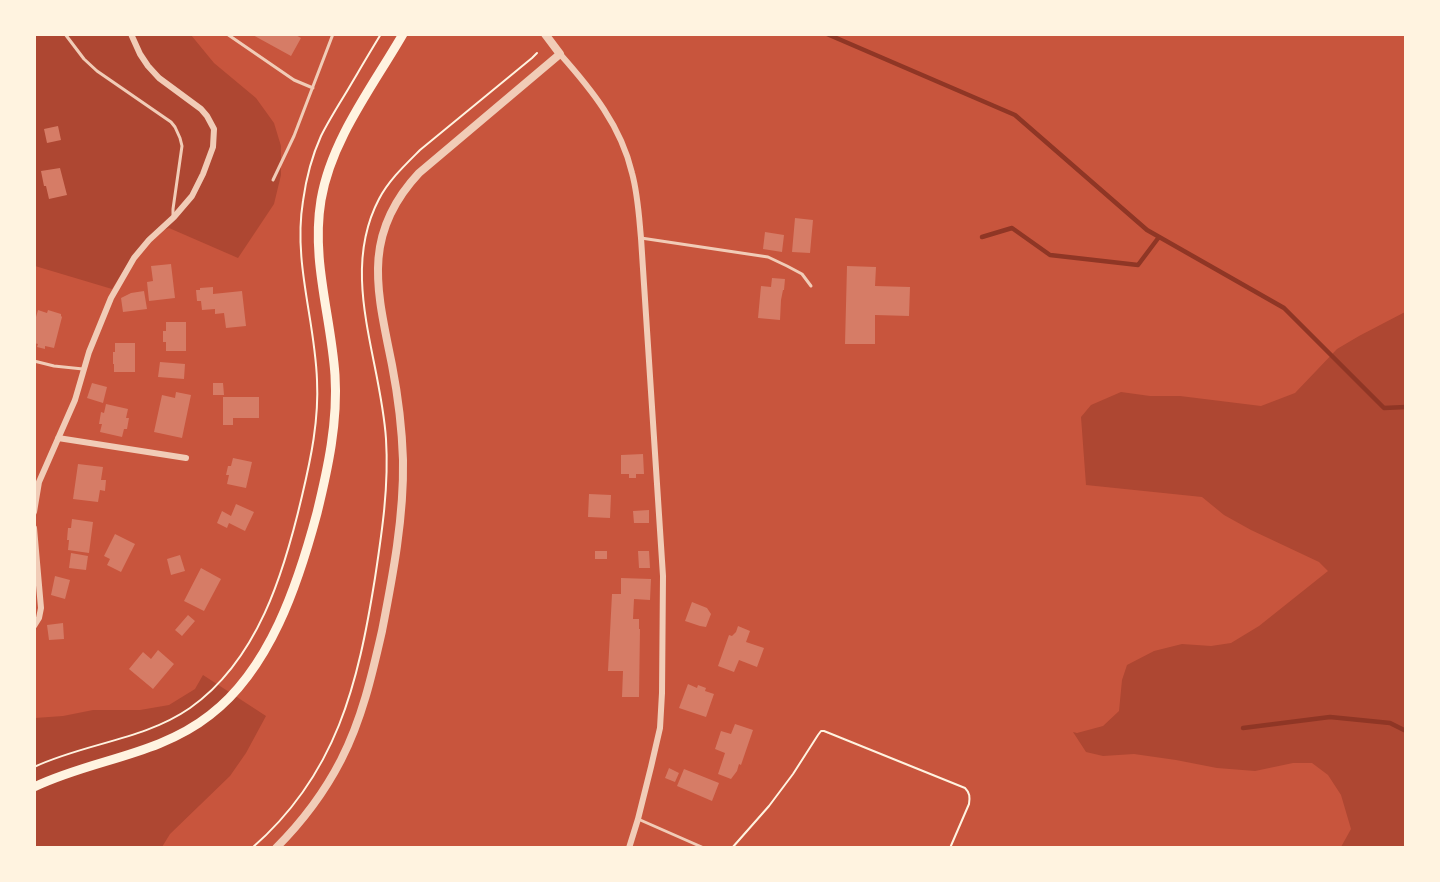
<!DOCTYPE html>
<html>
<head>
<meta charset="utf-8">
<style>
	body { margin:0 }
	#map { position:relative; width:1440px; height:882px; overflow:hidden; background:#c8553d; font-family:"Exo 2",sans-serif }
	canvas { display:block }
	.frame { position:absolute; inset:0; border:36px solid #fff3e0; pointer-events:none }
</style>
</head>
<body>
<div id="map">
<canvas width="1440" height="882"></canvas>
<div class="frame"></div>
</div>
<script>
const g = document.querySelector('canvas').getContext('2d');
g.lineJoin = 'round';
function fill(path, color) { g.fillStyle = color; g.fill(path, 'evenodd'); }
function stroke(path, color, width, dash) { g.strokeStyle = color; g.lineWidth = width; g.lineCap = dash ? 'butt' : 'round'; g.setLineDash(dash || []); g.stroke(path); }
fill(new Path2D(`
	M34 35H191L214 63 256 98 274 123 281 146V175L274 204 238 258 169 228 152 234 132 257 112 289 35 266Z
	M1405 312V847H1341L1351 829 1341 795 1328 775 1312 763H1293L1255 771 1217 768 1176 760 1134 754 1103 756 1086 752 1073 732 1077 733 1103 726 1119 711 1122 680 1127 665 1154 651 1182 644 1211 646 1231 643 1259 626 1328 571 1319 562 1251 530 1224 515 1202 497 1086 485 1081 417 1091 405 1121 392 1150 396H1180L1261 406 1295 393 1337 349 1359 336Z
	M203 675 266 716 246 753 230 776 170 834 162 847 35 848V718L63 716 93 710H140L169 705 195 689Z`), '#ae4732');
stroke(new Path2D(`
	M827 34 1015 115 1147 230 1284 308 1384 408 1406 407
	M982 237 1012 228 1050 255 1138 265 1159 237
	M1243 728 1330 717 1390 723 1406 731`), '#8f3625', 4.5);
fill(new Path2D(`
	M251 34H294L301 38 291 56Z
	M58 126 61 140 47 143 44 129Z
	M60 168 67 195 49 199 46 186H44L41 171Z
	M795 218 813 220 810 253 792 252Z
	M765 232 784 235 782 252 763 249Z
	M171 264 175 298 149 301 147 282 153 281 151 266Z
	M847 266 876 267 875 286 910 287 909 316 875 315V344H845Z
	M772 278 785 279 784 290H783L781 300 780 320 758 318 761 286 771 287Z
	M213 287V294L242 291 246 326 226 328 224 313 215 314V309L202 310 201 301H197L196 290H200V288Z
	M144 291 147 309 123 312 121 298 131 293Z
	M38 310 47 313 48 310 61 314V316L62 317 54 348 45 346V349L37 347 38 344 34 343V324Z
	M166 322H186V351H166V342H163V331H166Z
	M115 343H135V372H114V364H113V352H115Z
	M160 362 185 364 184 379 158 377Z
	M92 383 107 387 103 403 87 398Z
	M213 383H223L224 395H213Z
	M176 392 191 395 182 438 154 432 162 395 175 398Z
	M223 397H259V418H233V425H223Z
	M106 404 128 409 126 418H129L127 429H124L122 437 100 432 102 424H99L101 412 104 413Z
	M643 454 644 474H636V478H629V474H621V455Z
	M233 458 252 462 246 488 227 484 229 475H226L228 466H231Z
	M78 464 103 467 101 480H106L105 491 100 490 98 502 73 499Z
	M589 494 611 495 610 518 588 517Z
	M236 504 254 512 245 531 229 523 227 528 217 523 222 511 231 516Z
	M649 510V523H634L633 511Z
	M72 519 93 522 89 553 68 550 69 540H67L68 528H71Z
	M115 534 135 544 121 572 107 565 110 559 104 556Z
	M595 551H607V559H595Z
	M638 551H649L650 568H639Z
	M71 553 88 556 86 570 69 568Z
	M180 555 185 571 171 575 167 559Z
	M201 568 221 579 204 611 184 601Z
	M55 576 70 580 65 599 51 595Z
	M621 578 651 579 650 600 634 599 633 619H639V629H640L639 697H622L623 671H608L612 594H621Z
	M692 602 707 608 711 614 706 627 700 626 685 621Z
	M188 615 195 621 182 636 175 630Z
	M63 623 64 639 49 640 47 625Z
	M738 626 750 631 746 642 764 648 757 667 739 660 734 672 718 666 729 635 732 636 736 632Z
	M158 650 174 664 153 689 129 669 143 652 151 659Z
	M688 684 697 688 698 685 706 688 705 691 714 694 706 717 679 708Z
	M735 724 753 730 741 765 739 764 737 771 731 779 718 774 725 753 715 749 721 731 731 734Z
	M669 768 679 773 675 782 665 778Z
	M684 769 719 783 712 801 677 786Z`), '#d67c66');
stroke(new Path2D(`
	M34 767C85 743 144 740 190 708 258 660 284 573 302 496 311 458 319 420 317 380 315 320 293 262 303 201 306 179 312 156 321 136 328 122 336 109 344 96 356 76 368 55 381 34
	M252 848C337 774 358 684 375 578 382 532 389 486 386 439 381 359 339 275 379 199 389 180 405 165 420 150L532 58 537 53
	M732 848 769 806 793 774 818 735 821 731H824L965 788C970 793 970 797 969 804L950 848`), '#fff3e0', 2);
stroke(new Path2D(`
	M65 34 84 59 97 71 171 122 175 127 180 138 182 146 173 209V215
	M227 34 294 80 313 88
	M273 180 294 136 333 34
	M641 238 768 257 787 266 802 274 811 286
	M34 361 54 366 83 369
	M638 819 704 848`), '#f1ccb7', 3);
stroke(new Path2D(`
	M560 54C592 90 621 126 632 173 638 195 639 217 641 238L663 576 662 693 660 728 651 767 638 819 629 848
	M58 438 186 458
	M34 512 39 482 75 400 89 352 111 298 134 258 149 240 174 217 192 196 203 174 213 147 214 129 207 116 201 109 159 78 148 66 140 54 131 34
	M34 528 41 608 39 618 34 626`), '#f1ccb7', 6);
stroke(new Path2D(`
	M276 848C302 822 324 793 341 760 362 719 372 675 382 631 393 575 404 517 403 460 402 428 398 396 392 365 377 290 361 235 419 173L560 54 545 34`), '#f1ccb7', 8);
stroke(new Path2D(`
	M34 787C92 759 158 756 210 715 270 669 298 584 317 513 328 468 338 422 335 375 331 316 311 260 321 200 331 140 373 86 403 34`), '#fff3e0', 9);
</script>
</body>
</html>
